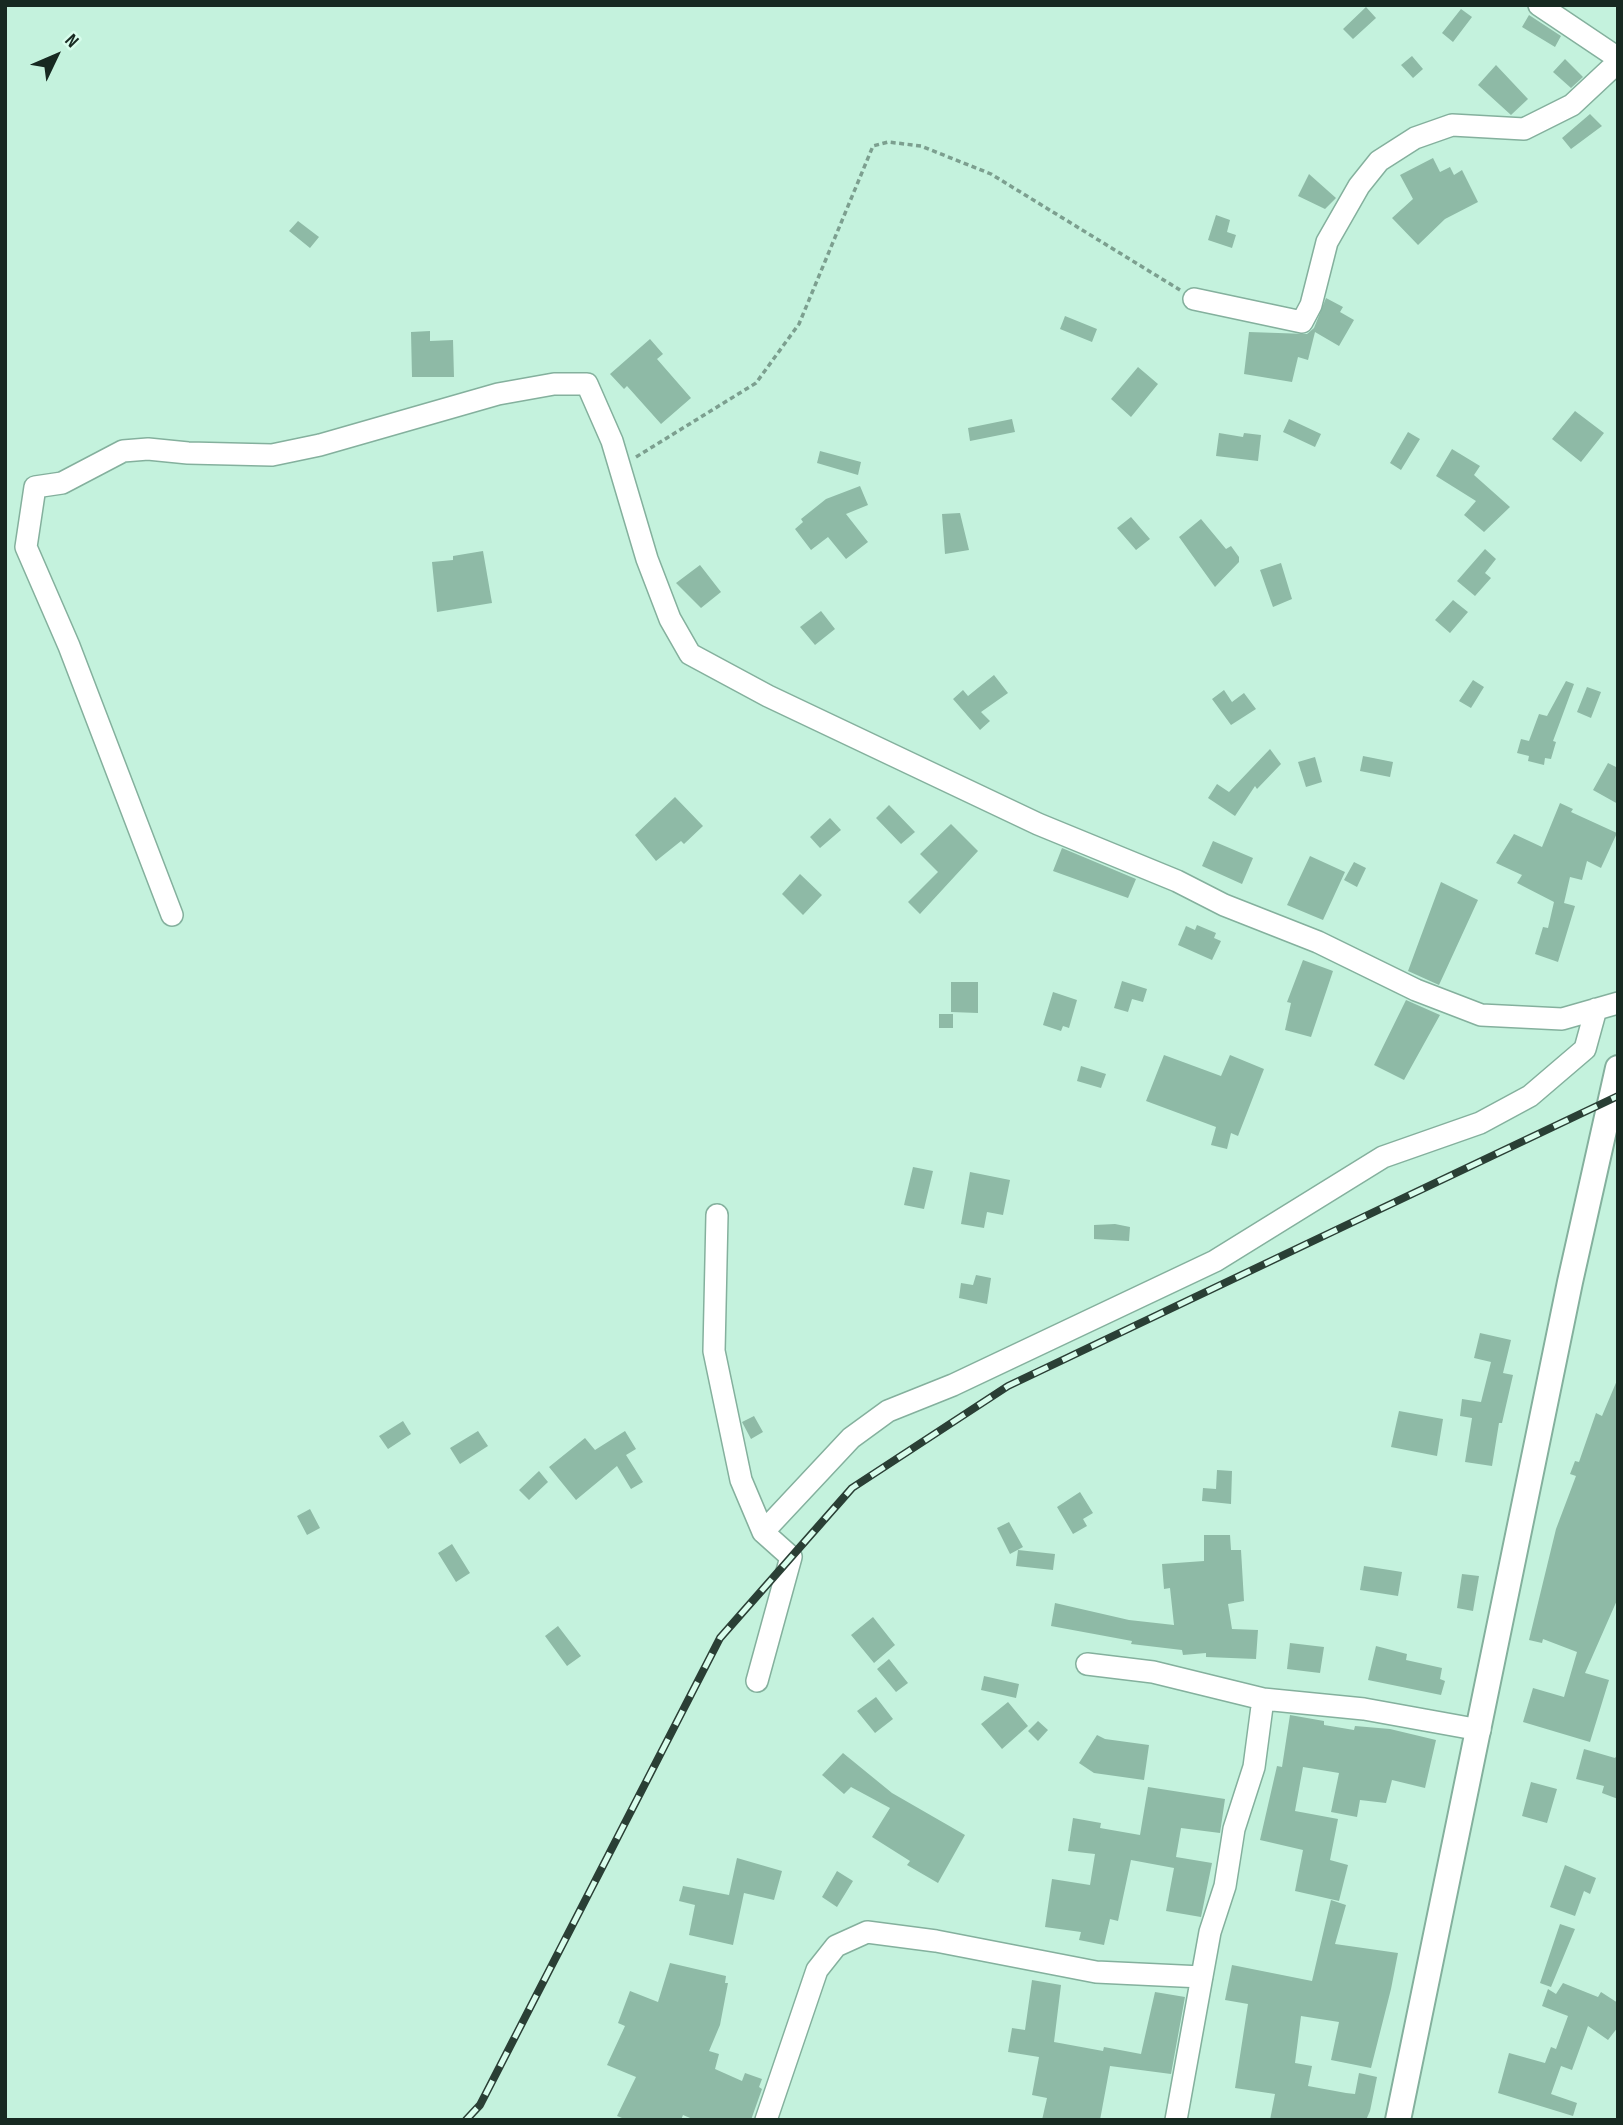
<!DOCTYPE html>
<html>
<head>
<meta charset="utf-8">
<style>
	body { margin:0 }
	#map { position:relative; width:1623px; height:2125px; overflow:hidden; background:#c4f2dd; font-family:"Sofia Sans Condensed",sans-serif }
	canvas { display:block }
	.frame { position:absolute; inset:0; border:7px solid #172921; pointer-events:none }
	.north { position:absolute; left:21px; top:21px; width:70px; height:70px; -webkit-text-stroke:5px #d8fdec; paint-order:stroke; rotate:46deg; font-size:19px; font-weight:700; line-height:28px; text-align:center; color:#172921 }
	.north::after { content:''; display:block; margin:auto; width:24px; height:32px; background:#172921; clip-path:polygon(50% 0,100% 100%,50% 72%,0 100%) }
</style>
</head>
<body>
<div id="map">
<canvas width="1623" height="2125"></canvas>
<div class="frame"></div>
<div class="north">N</div>
</div>
<script>
const g = document.querySelector('canvas').getContext('2d');
g.lineJoin = 'round';
function fill(path, color) { g.fillStyle = color; g.fill(path, 'evenodd'); }
function stroke(path, color, width, dash) { g.strokeStyle = color; g.lineWidth = width; g.lineCap = dash ? 'butt' : 'round'; g.setLineDash(dash || []); g.stroke(path); }
fill(new Path2D(`
	M1366 7 1376 18 1353 39 1343 29Z
	M1461 9 1472 17 1453 42 1442 33Z
	M1529 15 1561 36 1555 47 1522 27Z
	M1412 56 1423 69 1413 78 1401 65Z
	M1565 59 1583 77 1571 88 1553 72Z
	M1496 65 1528 99 1511 115 1478 85Z
	M1590 114 1602 126 1571 149 1562 138Z
	M1433 158 1440 172 1450 167 1454 175 1462 170 1478 202 1445 219 1418 245 1392 218 1413 199 1400 175Z
	M1309 174 1336 198 1325 209 1298 196Z
	M1216 215 1230 220 1227 232 1236 235 1232 248 1208 240Z
	M298 221 319 237 310 248 289 231Z
	M1326 298 1343 307 1340 312 1354 320 1339 346 1315 332 1308 360 1298 357 1292 382 1244 374 1249 332 1307 334 1314 328Z
	M1065 316 1097 329 1092 342 1060 329Z
	M430 331V341L453 340 454 377H412L411 332Z
	M650 339 663 354 657 359 691 398 661 424 627 386 624 389 610 374Z
	M1138 367 1158 384 1131 417 1111 399Z
	M1575 411 1604 433 1581 462 1552 439Z
	M1012 419 1015 432 970 441 968 428Z
	M1289 419 1321 434 1315 447 1283 432Z
	M1408 432 1420 439 1401 470 1390 463Z
	M1219 433 1243 437 1244 433 1261 435 1258 461 1216 456Z
	M1452 449 1480 466 1474 475 1510 507 1484 532 1464 515 1476 501 1436 476Z
	M820 451 861 462 858 475 817 463Z
	M860 486 868 505 846 514 868 542 846 559 828 537 811 550 795 529 803 522 801 519 826 499Z
	M960 513 969 550 945 554 942 514Z
	M1131 517 1150 539 1136 550 1117 528Z
	M1201 519 1226 549 1231 546 1239 557V562L1215 587 1179 537Z
	M1485 549 1496 559 1485 573 1491 578 1475 596 1457 581Z
	M483 551 492 603 437 612 432 562 453 560V556Z
	M1281 563 1292 599 1273 607 1260 570Z
	M700 565 721 592 701 608 676 583Z
	M1453 600 1468 612 1450 633 1435 620Z
	M821 611 835 629 815 645 800 627Z
	M994 675 1008 693 981 712 990 721 980 730 953 699 963 690 968 696Z
	M1473 680 1484 687 1471 708 1459 701Z
	M1566 681 1574 684 1553 741 1556 742 1551 759 1545 758 1544 765 1528 761 1529 756 1517 753 1521 739 1529 741 1539 714 1547 716Z
	M1587 687 1601 692 1591 718 1577 712Z
	M1224 690 1232 702 1244 693 1256 709 1231 725 1212 699Z
	M1270 749 1281 764 1257 789 1255 786 1235 816 1208 798 1217 784 1229 792Z
	M1363 756 1393 762 1390 777 1360 771Z
	M1315 757 1322 782 1306 787 1298 762Z
	M1608 763 1618 768V804L1593 790Z
	M675 797 703 826 684 844 681 841 656 861 635 835Z
	M1560 803 1573 809 1571 812 1617 833 1601 868 1587 861 1582 880 1570 877 1564 903 1575 906 1558 962 1535 954 1543 927 1548 928 1554 902 1517 883 1522 875 1496 863 1514 834 1542 847Z
	M889 805 915 832 901 844 876 818Z
	M830 818 841 830 820 848 810 837Z
	M951 824 978 851 920 914 908 902 938 872 920 854Z
	M1213 841 1253 858 1242 884 1202 866Z
	M1062 848 1136 879 1128 898 1053 871Z
	M1310 856 1345 872 1323 920 1287 905Z
	M1354 862 1366 868 1357 887 1344 880Z
	M800 874 822 895 803 915 782 894Z
	M1441 882 1478 900 1439 985 1408 971Z
	M1197 925 1216 933 1214 938 1221 941 1212 960 1178 945 1186 926 1195 930Z
	M1303 960 1333 971 1311 1037 1285 1030 1291 1003 1287 1002Z
	M1122 981 1147 989 1143 1002 1132 999 1128 1012 1114 1008Z
	M951 982H978V1013L951 1012Z
	M1053 992 1077 1000 1069 1028 1063 1026 1061 1031 1043 1025Z
	M1406 1000 1440 1015 1404 1080 1374 1065Z
	M939 1014H953V1028H939Z
	M1164 1055 1221 1076 1230 1055 1264 1069 1238 1136 1231 1133 1227 1149 1211 1145 1216 1127 1146 1101Z
	M1081 1066 1106 1074 1101 1088 1077 1081Z
	M913 1167 933 1171 924 1209 904 1205Z
	M970 1172 1010 1180 1003 1215 987 1212 984 1228 961 1224Z
	M1115 1224 1130 1227 1129 1241 1094 1239V1225Z
	M976 1275 991 1278 987 1304 959 1298 961 1283 973 1285Z
	M1480 1333 1511 1340 1503 1373 1513 1375 1502 1423H1499L1492 1466 1465 1462 1472 1418 1460 1416 1462 1399 1481 1402 1491 1362 1474 1358Z
	M1618 1378V1598L1585 1673 1609 1680 1590 1742 1523 1722 1533 1688 1564 1697 1577 1652 1543 1639 1542 1643 1529 1640 1556 1529 1576 1476 1570 1474 1575 1461 1579 1462 1596 1413 1602 1416Z
	M1399 1411 1443 1419 1437 1456 1391 1447Z
	M754 1416 763 1432 751 1439 742 1422Z
	M403 1421 411 1434 388 1449 379 1436Z
	M478 1431 488 1446 460 1464 450 1448Z
	M625 1431 636 1449 626 1455 643 1482 631 1489 617 1466 576 1500 549 1467 585 1438 595 1450Z
	M1217 1470 1232 1471 1231 1504 1202 1501 1203 1488 1216 1489Z
	M539 1471 548 1482 529 1500 519 1490Z
	M1080 1492 1093 1513 1083 1519 1087 1526 1073 1534 1057 1507Z
	M310 1509 320 1528 307 1535 297 1516Z
	M1009 1522 1023 1547 1010 1554 997 1528Z
	M1204 1535H1230L1231 1550H1241L1244 1601 1228 1604 1232 1629 1258 1630 1256 1659 1206 1657V1653L1183 1655 1182 1650 1131 1644 1132 1641 1051 1626 1055 1603 1129 1620 1174 1625 1170 1588 1164 1589 1162 1564 1204 1561Z
	M452 1544 470 1573 456 1582 438 1553Z
	M1018 1550 1055 1554 1053 1570 1016 1566Z
	M1364 1566 1402 1572 1398 1596 1360 1590Z
	M1462 1574 1479 1576 1473 1611 1457 1608Z
	M873 1617 895 1645 874 1663 851 1635Z
	M558 1626 581 1656 567 1666 545 1636Z
	M1290 1643 1324 1647 1320 1673 1287 1669Z
	M1376 1646 1407 1654 1406 1660 1442 1668 1440 1679 1445 1681 1441 1695 1368 1680Z
	M889 1659 908 1683 896 1692 877 1669Z
	M984 1676 1019 1684 1016 1698 981 1690Z
	M876 1697 893 1719 875 1733 857 1711Z
	M1008 1702 1028 1726 1002 1749 981 1724Z
	M1290 1715 1324 1721V1725L1354 1730 1355 1726 1390 1729 1436 1740 1425 1788 1392 1780 1386 1803 1360 1800 1357 1817 1331 1812 1339 1773 1303 1767 1295 1811 1338 1819 1330 1860 1348 1865 1339 1901 1295 1891 1303 1850 1260 1840 1277 1766 1282 1767Z
	M1038 1721 1048 1730 1038 1741 1028 1731Z
	M1097 1735 1105 1739 1149 1745 1144 1780 1094 1773 1079 1763Z
	M1584 1749 1615 1758 1618 1754V1799L1602 1793 1604 1786 1576 1779Z
	M843 1753 892 1793 965 1835 938 1883 907 1865 910 1861 872 1837 890 1808 851 1787 844 1794 822 1775Z
	M1531 1782 1557 1789 1547 1823 1522 1816Z
	M1148 1787 1225 1799 1220 1833 1181 1828 1176 1857 1212 1863 1201 1917 1166 1911 1174 1868 1131 1860 1118 1921 1110 1919 1104 1945 1079 1940 1081 1932 1045 1927 1052 1879 1090 1885 1095 1854 1068 1851 1073 1818 1101 1823 1100 1828 1140 1835Z
	M737 1858 782 1871 774 1900 744 1893 733 1945 689 1935 695 1905 679 1901 683 1886 729 1895Z
	M1565 1865 1596 1878 1590 1894 1584 1891 1575 1916 1550 1907Z
	M837 1871 853 1881 837 1907 822 1897Z
	M1331 1900 1346 1905 1335 1944 1398 1953 1391 1989 1371 2068 1331 2060 1339 2022 1301 2016 1295 2063 1312 2066 1308 2086 1346 2093 1355 2094 1359 2073 1377 2077 1370 2111 1366 2120H1270L1275 2094 1235 2088 1248 2004 1225 2000 1232 1965 1312 1981Z
	M1560 1924 1575 1929 1551 1987 1540 1983Z
	M670 1963 726 1976 725 1983H728L720 2025 709 2051 719 2054 715 2069 742 2081 745 2073 762 2079 759 2087 762 2089 751 2120H695L683 2115 681 2120H627L617 2116 636 2077 607 2065 625 2026 618 2023 630 1991 658 2002Z
	M1032 1980 1061 1985 1054 2042 1103 2051 1104 2047 1141 2054 1155 1992 1185 1997 1171 2074 1110 2066 1100 2120H1042L1047 2098 1032 2095 1039 2057 1008 2052 1012 2028 1025 2030Z
	M1563 1983 1598 1997 1601 1992 1618 2003V2027L1608 2040 1588 2026 1572 2070 1561 2066 1551 2094 1577 2103 1573 2116 1498 2093 1509 2053 1545 2063 1551 2047 1556 2049 1568 2016 1542 2006 1548 1989 1556 1994Z`), '#8ebaa6');
const minor = new Path2D(`
	M1539 5 1618 58
	M1194 299 1302 322 1311 305 1327 242 1359 186 1379 161 1415 138 1452 125 1524 129 1572 105 1618 62
	M172 915 69 646 26 547 35 487 62 483 123 451 148 449 188 453 272 455 320 445 498 394 554 384H587L612 441 647 559 670 619 690 654 768 696 1038 824 1177 881 1224 905 1318 942 1416 990 1481 1015 1562 1019 1618 1003
	M717 1215 714 1351 741 1480 763 1532 791 1557 757 1681
	M763 1532 851 1438 888 1411 953 1385 1215 1261 1383 1157 1480 1123 1530 1096 1585 1049 1596 1009
	M1087 1664 1153 1672 1263 1699 1364 1709 1480 1730
	M766 2120 817 1970 836 1946 867 1932 936 1941 1096 1972 1202 1977
	M1176 2120 1210 1932 1225 1886 1234 1829 1254 1767 1263 1699`);
const tertiary = new Path2D(`
	M1398 2120 1570 1282 1618 1068`);
stroke(minor, '#84b09d', 24);
stroke(tertiary, '#84b09d', 28);
stroke(new Path2D(`
	M636 457 756 383 799 324 873 146 888 142 921 146 991 174 1180 290`), '#7c9f8f', 3.5, [5, 3.5]);
stroke(minor, '#fff', 21);
stroke(tertiary, '#fff', 24);
const rail = new Path2D(`
	M466 2120 480 2105 720 1638 852 1488 1008 1386 1618 1096`);
stroke(rail, '#2a3f35', 8);
stroke(rail, '#d8fdec', 5, [16]);
</script>
</body>
</html>
